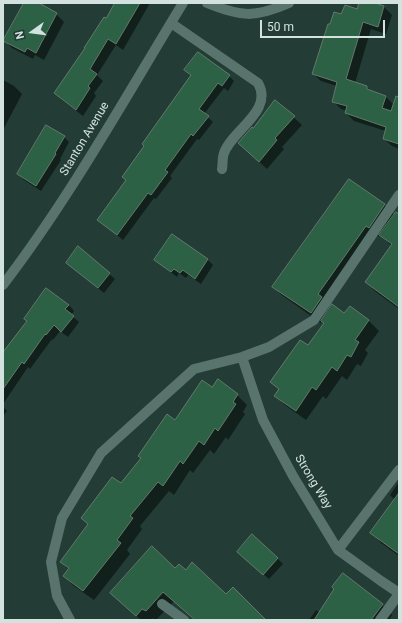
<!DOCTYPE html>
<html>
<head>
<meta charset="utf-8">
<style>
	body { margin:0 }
	#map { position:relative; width:402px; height:623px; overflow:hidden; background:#233c36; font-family:Roboto,sans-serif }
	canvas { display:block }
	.frame { position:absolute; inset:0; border:4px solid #d3e2de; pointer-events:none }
	.north { position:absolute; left:12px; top:12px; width:40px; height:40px; -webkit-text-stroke:3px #233c36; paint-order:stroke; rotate:256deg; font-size:11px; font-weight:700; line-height:16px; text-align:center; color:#d3e2de }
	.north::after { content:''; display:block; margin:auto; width:14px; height:18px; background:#d3e2de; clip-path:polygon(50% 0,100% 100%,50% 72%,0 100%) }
	.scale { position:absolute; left:260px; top:20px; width:125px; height:18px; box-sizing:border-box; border:2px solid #d3e2de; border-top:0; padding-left:5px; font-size:12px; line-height:14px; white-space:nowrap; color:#d3e2de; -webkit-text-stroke:3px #233c36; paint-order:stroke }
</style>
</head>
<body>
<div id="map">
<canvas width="402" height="623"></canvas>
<div class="frame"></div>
<div class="north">N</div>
<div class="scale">50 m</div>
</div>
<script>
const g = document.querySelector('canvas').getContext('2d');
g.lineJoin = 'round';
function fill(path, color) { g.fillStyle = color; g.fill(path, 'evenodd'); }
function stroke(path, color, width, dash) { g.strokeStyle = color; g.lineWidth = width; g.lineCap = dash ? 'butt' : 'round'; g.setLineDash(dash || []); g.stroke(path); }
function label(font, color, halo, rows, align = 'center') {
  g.font = font + ' Roboto,sans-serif'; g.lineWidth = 3; g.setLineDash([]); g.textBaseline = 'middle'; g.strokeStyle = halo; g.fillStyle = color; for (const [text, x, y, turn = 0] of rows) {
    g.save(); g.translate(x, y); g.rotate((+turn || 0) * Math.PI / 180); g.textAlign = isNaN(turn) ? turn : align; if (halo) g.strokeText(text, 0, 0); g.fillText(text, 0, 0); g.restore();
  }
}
fill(new Path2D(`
	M25 3H37L56 14 64 22 44 60 35 55 33 59 12 48 4 40Z
	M116 3H150L123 50 116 45 97 75 103 81 94 93 96 96 83 116 62 100 55 93 106 20Z
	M360 3H372L384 7 392 15 386 34 371 29 355 83 367 87 371 91 385 96 393 104 399 114V149L392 146 384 139 386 131 354 121 346 113 347 111 341 109 333 101 337 86 321 81 313 74 330 26 341 16 358 10Z
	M185 70 229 76 234 81 228 91 224 88 204 114 213 122 199 140 197 139 170 176 172 178 156 199 154 198 123 240 99 220 127 181 192 76Z
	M3 80 14 86 22 94 3 130Z
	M276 101 302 125 282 147 284 149 267 169 239 143 253 130Z
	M64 137 69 142 60 159 61 160 41 191 24 180 18 174Z
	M384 205 394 215H399V309L376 292 366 282 392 246 380 235 379 237 377 235 327 304 331 308 344 314 350 307 369 321 379 331 365 350 368 353 361 366 357 364 347 380 342 376 326 399 323 396 306 420 285 405 275 396 325 323 322 320 321 323 283 296 273 287Z
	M173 236 208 260 213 265 201 284 188 275 186 278 179 273 177 277 155 260Z
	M73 268 109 274 115 279 104 293Z
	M69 305 74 311 71 315 79 322 68 337 60 331 53 340 52 339 30 369 28 367 3 404V354Z
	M212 389 237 395 247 405 243 412 245 414 228 440 226 437 214 454 210 450 193 473 190 470 174 495 169 491 140 526 142 529 127 550 130 554 94 600 74 586 64 576 69 570 61 561 121 485 175 421Z
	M3 407 7 411 3 416Z
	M399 482V556L381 543 372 533 395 500 390 495Z
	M243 557 277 558 283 564 269 579Z
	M175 569 186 571 265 620H194L174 601 156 620 152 618 151 620H141L121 602Z
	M343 574 382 605 392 615 389 620H309L316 610 320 613Z`), '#0007');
const building = new Path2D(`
	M24 3H39L57 13 36 53 27 48 25 52 3 41Z
	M115 3H140L116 44 108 39 90 69 97 74 88 86 90 88 76 110 54 93 85 48H84L104 17 106 18Z
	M359 3H375L384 6 378 27 363 22 346 79 367 86V89L386 96 382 108 391 111 396 96 399 97V144L383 139 386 127 345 113 347 106 332 102 337 82 312 74 328 24H330L334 12 341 14 345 5 357 9Z
	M198 52 230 75 222 86 218 83 199 109 209 116 193 136 191 134 165 170 168 172 151 195 148 193 117 235 97 220 126 180 122 177 144 146 142 144 191 75 184 70Z
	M275 100 295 116 275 138 277 140 259 162 238 143 252 127 253 128Z
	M46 125 65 136 55 153 56 154 36 186 17 174Z
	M349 179 385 204 369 228 366 226 318 294 322 297 311 313 272 287Z
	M396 212 399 214V307L365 282 392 244 379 235Z
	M172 234 208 259 195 279 183 270 180 273 174 269 171 272 154 260Z
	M78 246 110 273 98 288 66 263Z
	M46 288 69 305 65 309 74 316 61 332 54 325 46 335 45 334 24 364 22 362 3 389V352L27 321 24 319Z
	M332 304 344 313 350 306 369 320 355 340 359 342 351 357 347 355 337 371 332 367 316 390 312 387 296 411 274 396 279 389 270 382 300 340 308 345 324 323 321 321Z
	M218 379 238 394 233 402 236 404 218 431 215 428 204 445 199 441 183 464 180 461 163 486 158 482 130 516 133 518 117 540 121 543 83 591 63 576 69 568 60 562 88 524 81 518 112 477 121 483 141 458 138 456 167 414 175 420 202 380 212 387Z
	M399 493V554L370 533Z
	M252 534 278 558 263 575 237 552Z
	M152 546 175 568 179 564 186 570 192 562 226 594 233 587 266 620H195L163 592 146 611 142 609 136 616 110 593Z
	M343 573 383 604 371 620H314L334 589 332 587Z`);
fill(building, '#2c6145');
stroke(building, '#63796b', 1);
stroke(new Path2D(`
	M207 3C241 17 255 18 289 3
	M171 23 258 83C274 111 232 130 224 153 222 158 223 164 222 169
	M3 285C71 196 125 98 183 3
	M242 357 263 420 293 476 338 550 381 581 399 593
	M338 550 399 470
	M162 604 184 620
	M70 620 57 596 51 562 62 518 101 453 194 369 242 357 269 347 314 320 399 195
	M380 620 399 594`), '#59746d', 10);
label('12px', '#d3e2de', '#233c36', [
	["Stanton Avenue",85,139,-59],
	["Strong Way",313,482,59]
]);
</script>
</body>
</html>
